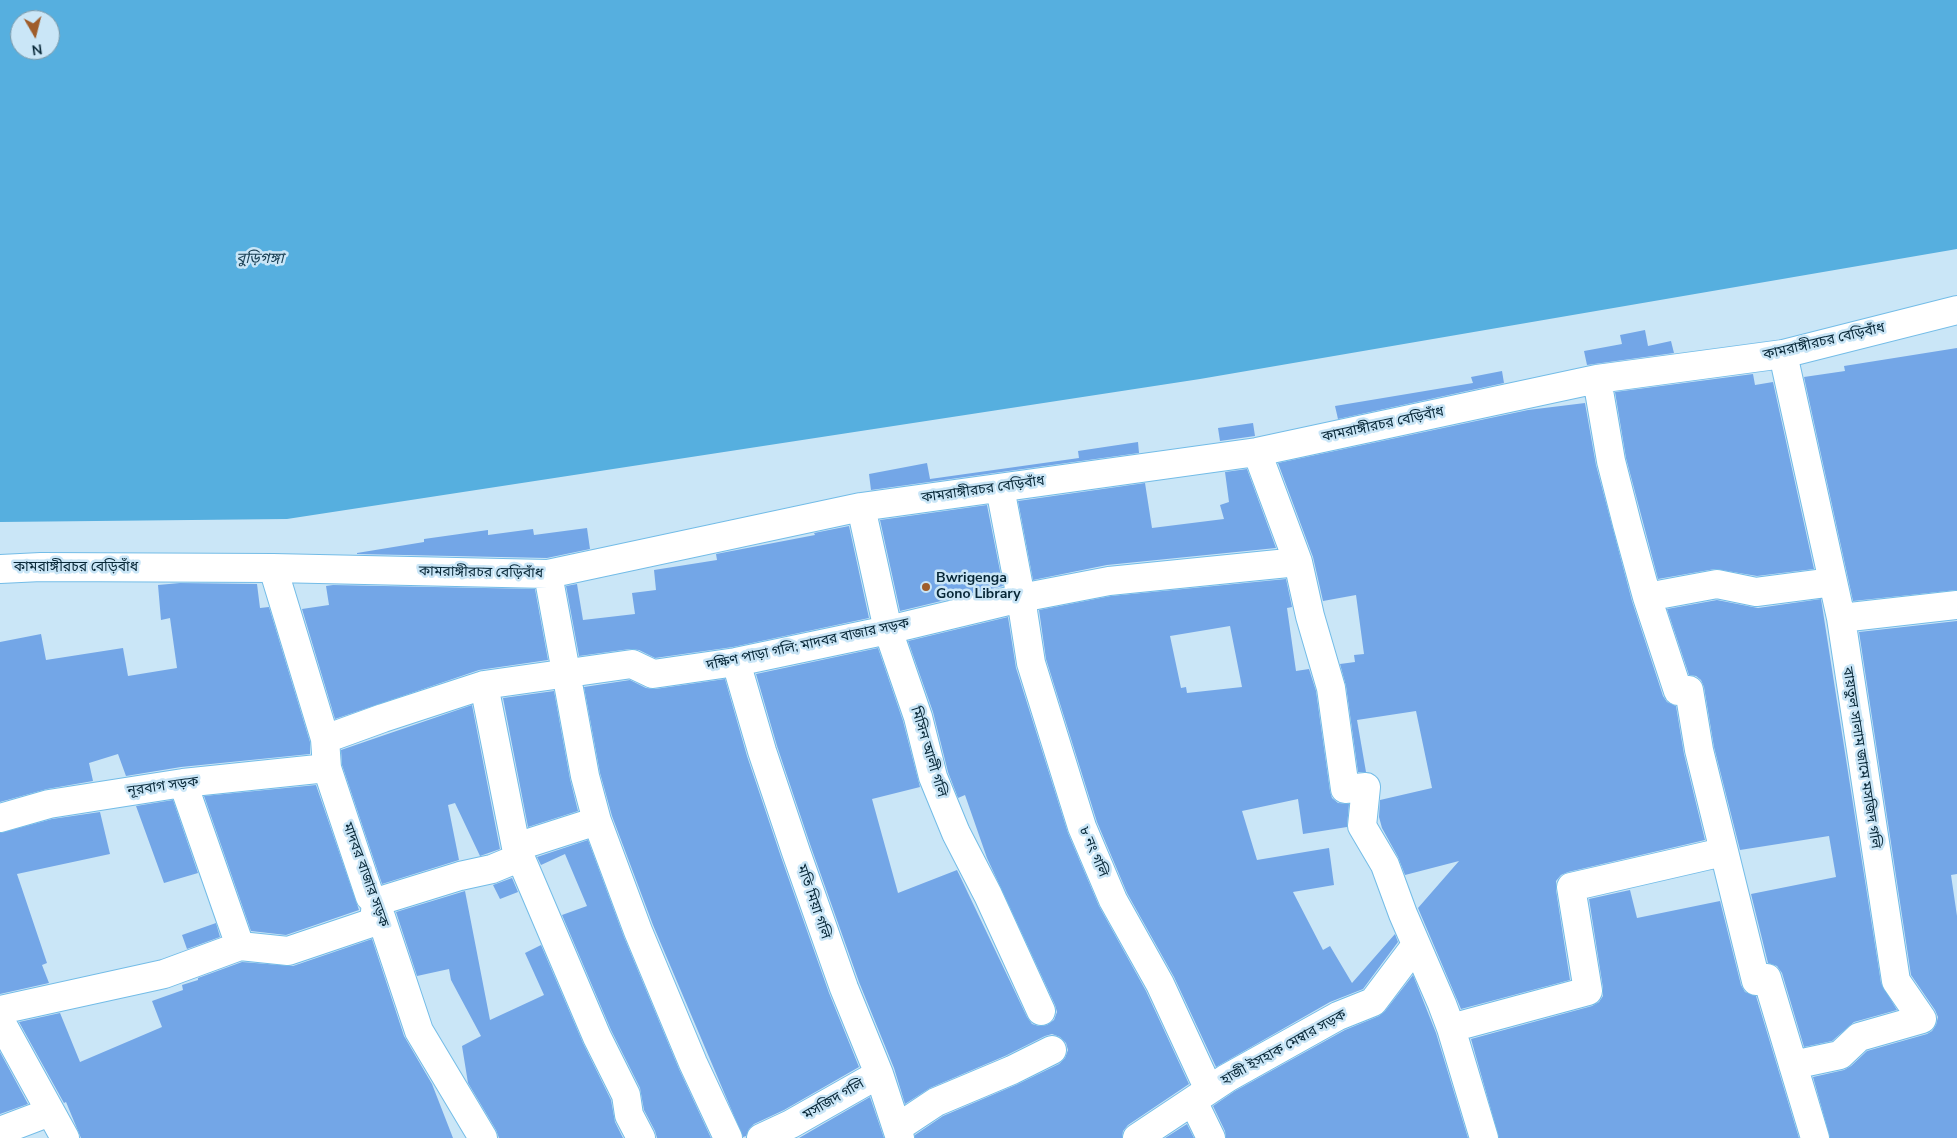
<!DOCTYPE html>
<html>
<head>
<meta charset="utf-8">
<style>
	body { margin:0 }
	#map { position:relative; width:1957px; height:1138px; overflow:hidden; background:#cae6f7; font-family:"Nunito Sans",sans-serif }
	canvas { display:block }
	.north { position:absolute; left:10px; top:10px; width:50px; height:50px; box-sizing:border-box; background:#cae6f7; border:1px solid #7c9aaa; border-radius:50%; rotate:172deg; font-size:14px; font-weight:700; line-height:20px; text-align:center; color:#072737 }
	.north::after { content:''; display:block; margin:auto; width:18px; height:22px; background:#9f5d2b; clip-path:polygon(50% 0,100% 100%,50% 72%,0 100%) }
</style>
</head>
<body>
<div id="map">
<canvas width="1957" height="1138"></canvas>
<div class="north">N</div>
</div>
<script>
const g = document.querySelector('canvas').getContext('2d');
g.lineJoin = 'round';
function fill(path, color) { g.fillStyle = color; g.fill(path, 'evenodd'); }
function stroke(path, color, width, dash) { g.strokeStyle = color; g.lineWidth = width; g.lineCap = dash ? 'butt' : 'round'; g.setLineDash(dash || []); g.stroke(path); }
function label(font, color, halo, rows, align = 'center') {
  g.font = font + ' "Nunito Sans","Noto Sans Bengali",sans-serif'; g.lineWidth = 5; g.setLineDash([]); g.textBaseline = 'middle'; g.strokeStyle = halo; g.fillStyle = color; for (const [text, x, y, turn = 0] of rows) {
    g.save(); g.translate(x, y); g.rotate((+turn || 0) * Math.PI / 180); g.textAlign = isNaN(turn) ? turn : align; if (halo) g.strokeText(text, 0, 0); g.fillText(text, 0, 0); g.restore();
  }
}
fill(new Path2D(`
	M0 0H1957V249L1200 379 287 519 0 522ZM20 20H50V50H20Z`), '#56afdf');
fill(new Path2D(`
	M1645 330 1648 346 1671 341 1674 353 1587 365 1584 351 1622 344 1620 335Z
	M1957 348V590L1853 601 1804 377 1845 371 1844 366Z
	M1502 371 1504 383 1338 419 1335 406 1473 383 1471 377Z
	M1753 374 1755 385 1773 382 1814 569 1757 576 1715 569 1658 579 1626 458 1615 392Z
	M1585 403 1596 465 1632 601 1663 696 1667 702 1676 706 1684 754 1705 840 1568 872 1561 875 1556 881V890L1570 980 1461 1009 1418 908 1459 861 1405 875 1398 857 1382 828 1379 817 1380 800 1432 788 1416 711 1357 720 1366 772H1358L1346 686 1340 664 1355 662 1354 655 1364 654 1356 595 1323 601 1313 557 1278 463 1528 410Z
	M1253 423 1255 436 1220 441 1218 428Z
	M1138 442 1139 453 871 490 869 474 927 463 930 479 1079 458 1078 451Z
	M1247 469 1276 548 1107 565 1033 580 1018 501 1145 483 1152 528 1224 519 1220 505 1229 502 1225 472Z
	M987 505 1003 586 900 611 880 520Z
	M849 526 869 618 733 647 655 658 639 650 630 649 579 656 566 586 577 584 583 620 635 614 632 593 656 590 654 570 717 560 716 554 815 535 814 533Z
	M587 528 590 549 547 558 357 554V553L424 542V539L488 530V535L533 529 534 535Z
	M1286 579 1292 607 1287 608 1296 671 1309 669 1316 691 1330 791 1332 798 1338 803 1349 804 1347 827 1303 834 1298 799 1242 811 1257 860 1329 848 1334 885 1293 892 1323 950 1330 946 1352 983 1395 934 1398 942 1363 989 1330 1002 1216 1067 1174 977 1127 893 1097 822 1046 659 1039 610 1111 596ZM1230 626 1242 687 1187 693 1186 687 1181 688 1170 636Z
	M180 583 257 584 260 608 269 607 310 742V754L181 767 126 776 118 754 89 763 93 781 47 789 0 802V642L41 634 46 660 123 648 128 676 177 668 170 618 161 620 158 585Z
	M333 585 535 589 548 660 479 670 335 719 302 609 329 605 326 586Z
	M1821 599 1881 983 1897 1010 1854 1022 1832 1041 1804 1047 1782 973 1777 966 1768 963 1751 894 1836 877 1829 836 1740 850 1714 747 1704 687 1701 680 1696 676 1689 675 1667 609 1717 600 1758 608Z
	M1008 617 1016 668 1068 833 1099 906 1146 991 1189 1084 1128 1125 1123 1131 1122 1138H915V1135L943 1116 1018 1084 1059 1064 1065 1058 1068 1050 1066 1043 1060 1037 1052 1034 1045 1036 1005 1056 930 1088 905 1104 894 1068 859 982 811 847 777 746 756 674 878 648 903 721 920 787 872 799 898 893 957 870 1027 1017 1032 1024 1039 1026 1047 1025 1054 1020 1057 1012 1055 1005 987 858 965 795 958 798 948 772 933 712 908 641Z
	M1957 621V874L1951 875 1957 916V1138H1830L1813 1077 1844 1070 1851 1066 1867 1051 1927 1034 1932 1031 1936 1025 1938 1017 1935 1010 1911 975 1859 632Z
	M725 679 747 756 781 857 829 993 859 1067 784 1110 754 1124 749 1129 746 1136 743 1137 653 925 612 816 600 773 584 687 630 680 646 688 655 689Z
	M554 691 570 779 578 811 528 827 503 698Z
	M472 705 500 849 480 856 455 803 448 805 459 860 382 884 342 765 341 750Z
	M316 785 359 910 286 935 251 931 204 796Z
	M173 800 198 873 164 883 136 806Z
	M100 812 110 854 17 874 47 963 42 965 49 983 0 994V833L52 819Z
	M588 840 624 937 679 1069 711 1138H657L655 1131 644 1110 640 1088 611 1030 562 915 587 906 565 854 541 865 537 857Z
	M512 878 518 892 500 899 493 885Z
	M1630 890 1637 918 1720 901 1741 985 1745 992 1756 996 1799 1138H1499L1471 1039 1592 1006 1599 1002 1603 996V988L1589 899Z
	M465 891 490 1020 544 995 525 953 541 945 583 1043 611 1100 615 1122 623 1138H499L496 1130 468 1083 462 1046 481 1036 451 980 449 969 417 976 396 912Z
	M216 923 220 937 187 949 182 935Z
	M372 939 404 1036 432 1084 453 1138H81L66 1102 64 1103 19 1022 60 1013 80 1062 162 1027 152 1001 183 990 182 985 198 980V978L242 962 293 966Z
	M1413 975 1436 1033 1468 1138H1226L1225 1131 1213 1106 1235 1091 1345 1030 1379 1016 1385 1011Z
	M0 1052 28 1104 0 1114Z
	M870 1097 884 1138H798H799Z
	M1187 1124 1194 1138H1165Z`), '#73a6e7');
const street = new Path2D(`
	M1783 354 1841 618 1896 981 1922 1019 1859 1037 1840 1055 1793 1065
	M1597 379 1611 461 1627 524 1647 597 1678 691 1689 690 1699 750 1756 981 1767 978 1815 1138
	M1257 452 1298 562 1310 616 1331 688 1345 789 1366 787 1362 826 1385 865 1403 914 1442 1004 1451 1028 1484 1138
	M1000 488 1021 598 1031 663 1082 827 1113 900 1160 984 1209 1090
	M861 507 888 630 918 717 933 777 956 833 988 895 1041 1011
	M273 568 325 739 327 768 370 897 376 902 419 1031 483 1138
	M0 569 41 567 273 568 548 574 861 507 1257 452 1597 379 1783 354 1957 310
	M548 574 585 776 597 821 638 931 693 1063 728 1138
	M1647 597 1717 584 1756 592 1833 582
	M1841 618 1957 605
	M736 662 762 751 796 852 844 988 879 1074 900 1138
	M484 685 516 847 597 1037 626 1095 629 1115 641 1138
	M325 739 383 718 484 685 632 664 653 674 736 662 888 630 1021 598 1109 581 1298 562
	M183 783 240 946
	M0 818 49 804 183 783 327 768
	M516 847 597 821
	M0 1010 164 974 240 946 288 951 374 922 376 902 460 876 492 869 521 857
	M0 1020 65 1138
	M1451 1028 1588 991 1571 887 1723 852
	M1193 1101 1211 1138
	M897 1128 936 1102 1012 1070 1052 1050
	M0 1131 50 1112
	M761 1138 791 1124 879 1074
	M1137 1138 1227 1078 1338 1016 1373 1002 1416 945`);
stroke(street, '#73bce7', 30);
stroke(street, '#fff', 28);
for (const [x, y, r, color] of [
	[926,587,5,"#9f5d2b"]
]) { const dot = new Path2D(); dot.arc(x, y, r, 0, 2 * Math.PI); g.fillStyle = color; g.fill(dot); stroke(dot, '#cae6f7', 2); }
label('14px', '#072737', '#cae6f7', [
	["কামরাঙ্গীরচর বেড়িবাঁধ",1824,342,-13],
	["কামরাঙ্গীরচর বেড়িবাঁধ",1383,425,-12],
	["কামরাঙ্গীরচর বেড়িবাঁধ",983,490,-8],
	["কামরাঙ্গীরচর বেড়িবাঁধ",76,568],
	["কামরাঙ্গীরচর বেড়িবাঁধ",481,573,1],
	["দক্ষিণ পাড়া গলি; মাদবর বাজার সড়ক",808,645,-12],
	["মিসিন আলী গলি",928,752,73],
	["বায়তুল সালাম জামে মসজিদ গলি",1861,758,81],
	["নূরবাগ সড়ক",163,787,-8],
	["৮ নং গলি",1093,852,67],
	["মাদবর বাজার সড়ক",365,875,70],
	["মতি মিয়া গলি",813,902,71],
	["হাজী ইসহাক মেম্বার সড়ক",1284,1048,-29],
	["মসজিদ গলি",834,1100,-30]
]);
label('bold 14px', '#072737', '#cae6f7', [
	["Bwrigenga",936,579],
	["Gono Library",936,595]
], 'left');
label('italic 15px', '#1a4054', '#cae6f7', [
	["বুড়িগঙ্গা",260,259]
]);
</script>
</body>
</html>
